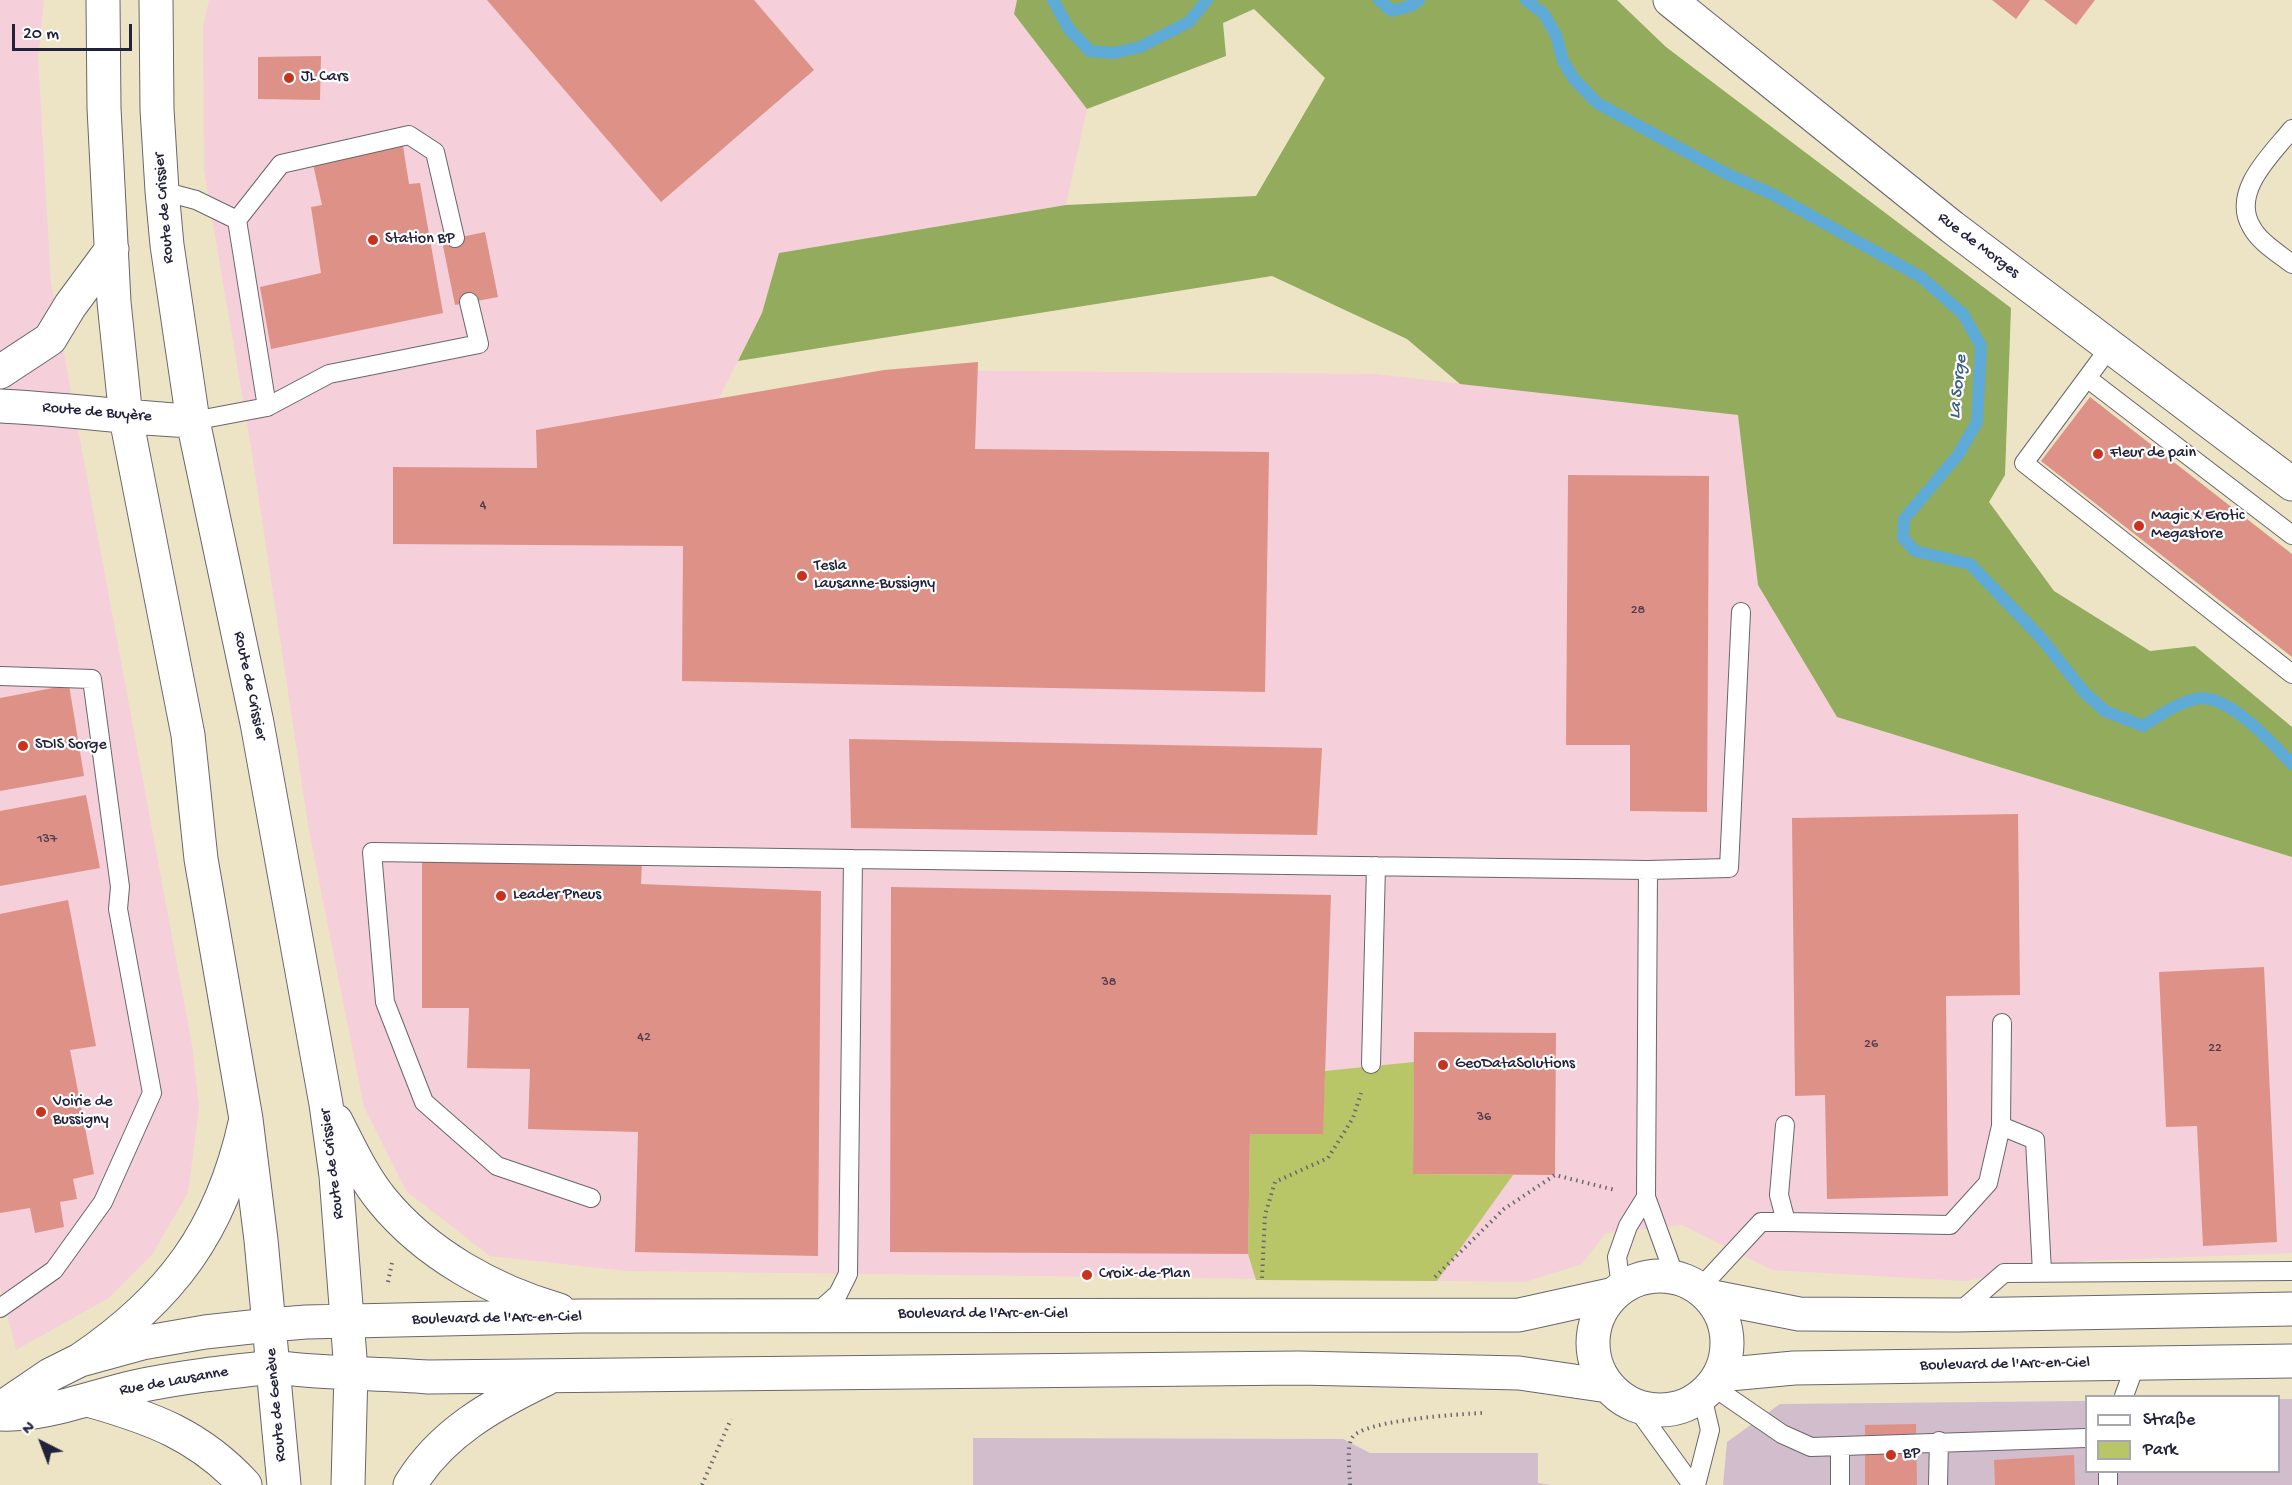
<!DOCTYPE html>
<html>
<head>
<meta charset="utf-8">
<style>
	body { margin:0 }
	#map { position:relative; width:2292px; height:1485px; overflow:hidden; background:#ede4c6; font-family:"Gochi Hand",sans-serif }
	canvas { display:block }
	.legend { position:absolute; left:2085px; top:1395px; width:195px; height:78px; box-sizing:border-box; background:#fff; border:2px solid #a7a7b1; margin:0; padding:8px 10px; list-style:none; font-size:18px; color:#22223b }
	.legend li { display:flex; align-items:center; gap:12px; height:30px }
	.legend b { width:30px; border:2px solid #a7a7b1 }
	.north { position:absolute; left:12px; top:1413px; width:60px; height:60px; -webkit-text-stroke:4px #fff; paint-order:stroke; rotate:318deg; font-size:16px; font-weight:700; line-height:24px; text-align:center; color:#22223b }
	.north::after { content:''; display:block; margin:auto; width:21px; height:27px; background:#22223b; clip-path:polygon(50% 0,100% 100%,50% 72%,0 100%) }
	.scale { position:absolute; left:12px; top:24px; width:120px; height:27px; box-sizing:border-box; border:3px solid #22223b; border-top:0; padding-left:8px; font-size:18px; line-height:21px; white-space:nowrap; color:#22223b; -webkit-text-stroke:4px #fff; paint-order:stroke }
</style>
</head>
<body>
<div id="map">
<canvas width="2292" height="1485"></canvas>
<ul class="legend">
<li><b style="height:8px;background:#fff"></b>Straße</li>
<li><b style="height:16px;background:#b8c668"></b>Park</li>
</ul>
<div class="north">N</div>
<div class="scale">20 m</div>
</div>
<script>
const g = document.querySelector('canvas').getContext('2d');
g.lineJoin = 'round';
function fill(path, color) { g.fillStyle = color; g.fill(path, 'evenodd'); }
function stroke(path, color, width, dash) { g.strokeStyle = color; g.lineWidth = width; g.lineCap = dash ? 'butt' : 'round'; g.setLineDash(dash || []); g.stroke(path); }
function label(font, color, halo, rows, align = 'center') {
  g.font = font + ' "Gochi Hand",sans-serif'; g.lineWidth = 4.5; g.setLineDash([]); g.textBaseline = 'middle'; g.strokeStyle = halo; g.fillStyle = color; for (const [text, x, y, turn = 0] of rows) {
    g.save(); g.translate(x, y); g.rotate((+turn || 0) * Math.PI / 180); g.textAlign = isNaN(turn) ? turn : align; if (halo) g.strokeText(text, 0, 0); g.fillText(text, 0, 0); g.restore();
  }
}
fill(new Path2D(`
	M0 0H44L38 58 51 283 192 1045 199 1107 188 1193 152 1255 109 1298 16 1350 0 1287Z
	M209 0H1017L1014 14 1087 109 1066 205 779 253 762 313 714 408 884 370 1375 374 1738 415 1758 585 1837 717 2292 857V1253L2085 1261 1965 1281 1772 1270 1682 1225 1606 1233 1582 1264 1525 1282 626 1271 490 1256 406 1191 364 1107 309 831 251 447 204 171 203 27Z`), '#f5cfda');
fill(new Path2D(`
	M2279 1399H2292V1485H1723L1727 1442 1780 1404 2086 1401V1472H2278Z
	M973 1438 1343 1439 1370 1453H1538V1483L1551 1485H973Z`), '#d1bdcb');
fill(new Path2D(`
	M1414 1062 1413 1174 1513 1175 1437 1281 1256 1280 1248 1254 1250 1134H1322L1325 1071Z`), '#b8c668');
fill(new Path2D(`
	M1017 0H1617L1666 47 2011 308 2005 475 1989 502 2054 591 2150 651 2195 646 2292 727V857L1837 717 1758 585 1738 415 1460 384 1407 339 1272 276 738 361 762 313 779 253 1066 205 1256 196 1325 78 1254 9 1223 23 1226 56 1087 109 1014 14Z`), '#92ab5c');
stroke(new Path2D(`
	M1053 0 1069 29 1090 51 1114 53 1140 47 1189 22 1207 0
	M1379 0 1392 11 1413 5 1419 0
	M1526 0 1544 14 1556 35 1563 61 1574 79 1597 103 1727 174 1772 194 1921 277 1963 314 1981 346 1977 422 1958 455 1904 519 1903 538 1915 551 1970 564 2041 638 2084 692 2105 711 2143 726C2159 716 2177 703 2196 699 2227 692 2272 743 2292 764`), '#5fabd8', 12);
fill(new Path2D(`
	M487 0H754L814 70 661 202Z
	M1992 0H2030L2016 19Z
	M2044 0H2095L2076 25Z
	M321 56 320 100 258 99V57Z
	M403 146 409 184 420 183 443 313 271 349 260 287 321 273 311 207 322 205 313 164Z
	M485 232 498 297 455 305 442 241Z
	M978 362 975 449 1269 452 1265 692 682 681 683 546 393 544V467L537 468 536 430 884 370Z
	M2090 397 2292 554V657L2041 461Z
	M1568 475 1709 476 1707 812 1630 811V745H1566Z
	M69 685 84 776 0 791V698Z
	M849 739 1322 748 1317 835 851 828Z
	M86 795 100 868 0 886V811Z
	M2018 814 2020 995 1946 996 1948 1196 1827 1199 1825 1095 1795 1096 1792 818Z
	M422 856 642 859 641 884 821 891 818 1256 635 1252 638 1132 528 1129 530 1069 467 1068 469 1008H422Z
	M891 887 1331 895 1323 1134H1250L1248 1254 890 1252Z
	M68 900 96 1046 70 1050 94 1174 73 1179 77 1199 60 1202 64 1227 35 1233 30 1208 0 1213V914Z
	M2264 967 2277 1242 2203 1246 2197 1126 2166 1127 2159 972Z
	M1414 1032 1556 1033 1555 1175 1413 1174Z
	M1916 1424 1917 1485H1865V1425Z
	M2074 1455 2075 1485H1995L1994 1460Z`), '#de9187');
const service = new Path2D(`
	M2292 129C2272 154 2231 191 2251 226 2259 242 2278 253 2292 264
	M162 191 196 200 237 220
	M455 238 435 152 409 135 281 164 237 220 267 407 329 374 479 344 469 302
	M2110 347 2024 463 2292 674
	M2087 378 2292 535
	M193 421 267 407
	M0 676 92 679 120 887 118 909 152 1093 103 1202 54 1270 0 1308
	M1648 870 1729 868 1741 612
	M1371 1064 1376 866
	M1785 1125 1779 1195 1786 1222 1950 1225 1988 1183 2001 1126 2002 1023
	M2001 1126 2035 1140 2042 1272
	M591 1198 497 1166 424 1102 385 1002 372 852 853 859
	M1621 1287 1617 1257 1628 1226 1646 1197
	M1700 1288 1761 1222H1786
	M1958 1313 2004 1273 2292 1271
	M814 1315 838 1294 848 1274 853 859 1648 870 1646 1197 1675 1277
	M1712 1386 1782 1434 1811 1447 2086 1438
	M2124 1396 2136 1363
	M1635 1406 1692 1485
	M1696 1485 1710 1430 1702 1396
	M1840 1485V1446
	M1938 1485 1939 1441
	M2108 1485V1472`);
const tertiary = new Path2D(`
	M1670 0 1952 227 2292 484
	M80 1360C171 1298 221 1231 245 1123
	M88 1400C152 1418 199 1435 245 1485
	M0 1409 50 1375 80 1360 142 1343 205 1332 269 1325
	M0 1414C45 1416 90 1397 134 1387 180 1377 227 1372 274 1367`);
const secondary = new Path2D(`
	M103 0 104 108 114 302 126 418 188 735 201 859 246 1119 261 1240 284 1485
	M156 0 157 109 162 191 167 245 193 421 257 723 326 1104 336 1176 351 1371 348 1485
	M0 372 50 339 70 306 112 249
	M0 406C65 409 128 418 193 421
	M336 1121C350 1148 363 1177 382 1200 426 1254 493 1291 559 1310
	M1593 1343a67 67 0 1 1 134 0a67 67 0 1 1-134 0Z
	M1708 1296 1799 1314 1956 1315 2292 1309
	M269 1325 306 1322 581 1316 1519 1315 1614 1294
	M274 1367C325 1374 376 1373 428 1377L1299 1368 1519 1373 1608 1386
	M1719 1375 1794 1368 2292 1361
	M410 1485C441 1433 494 1404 546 1379`);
stroke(service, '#69666c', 20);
stroke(tertiary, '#69666c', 35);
stroke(secondary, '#69666c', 35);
stroke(new Path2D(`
	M1435 1277 1504 1209 1555 1175 1615 1190
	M1262 1278 1265 1215 1275 1182 1328 1158 1353 1118 1361 1093
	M388 1282 392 1263
	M702 1485 731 1419
	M1350 1485C1350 1472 1346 1449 1352 1438 1362 1420 1461 1414 1483 1413`), '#69666c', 4, [1.5, 4.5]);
stroke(service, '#fff', 18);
stroke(tertiary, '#fff', 33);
stroke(secondary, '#fff', 33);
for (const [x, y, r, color] of [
	[289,78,6,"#c8321e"],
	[373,240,6,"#c8321e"],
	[2098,454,6,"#c8321e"],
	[2139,526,6,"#c8321e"],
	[802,576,6,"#c8321e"],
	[23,746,6,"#c8321e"],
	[501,896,6,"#c8321e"],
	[1443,1065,6,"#c8321e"],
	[41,1112,6,"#c8321e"],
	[1087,1275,6,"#c8321e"],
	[1891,1455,6,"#c8321e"]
]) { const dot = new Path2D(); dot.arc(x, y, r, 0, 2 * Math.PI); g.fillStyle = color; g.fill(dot); stroke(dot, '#fff', 2); }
label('14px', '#513e4e', null, [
	["4",483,506],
	["28",1638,611],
	["137",47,840],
	["38",1109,983],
	["42",644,1038],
	["26",1871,1045],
	["22",2215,1049],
	["36",1484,1118]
]);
label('16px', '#22223b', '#fff', [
	["JL Cars",301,78],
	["Station BP",385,240],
	["Fleur de pain",2110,454],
	["Magic X Erotic",2151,517],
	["Megastore",2151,535],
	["Tesla",814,567],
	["Lausanne-Bussigny",814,585],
	["SDIS Sorge",35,746],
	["Leader Pneus",513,896],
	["GeoDataSolutions",1455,1065],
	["Voirie de",53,1103],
	["Bussigny",53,1121],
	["Croix-de-Plan",1099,1275],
	["BP",1903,1455]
], 'left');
label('16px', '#22223b', '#fff', [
	["Route de Crissier",165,208,-95],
	["Rue de Morges",1978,246,37],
	["Route de Buyère",97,413,5],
	["Route de Crissier",249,686,78],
	["Route de Crissier",333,1164,-97],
	["Boulevard de l'Arc-en-Ciel",983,1315],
	["Boulevard de l'Arc-en-Ciel",497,1319,-1],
	["Boulevard de l'Arc-en-Ciel",2005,1365,-1],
	["Rue de Lausanne",174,1382,-10],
	["Route de Genève",277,1405,-95]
]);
label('italic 18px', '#3d6082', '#fff', [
	["La Sorge",1959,387,-84]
]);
</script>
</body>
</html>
